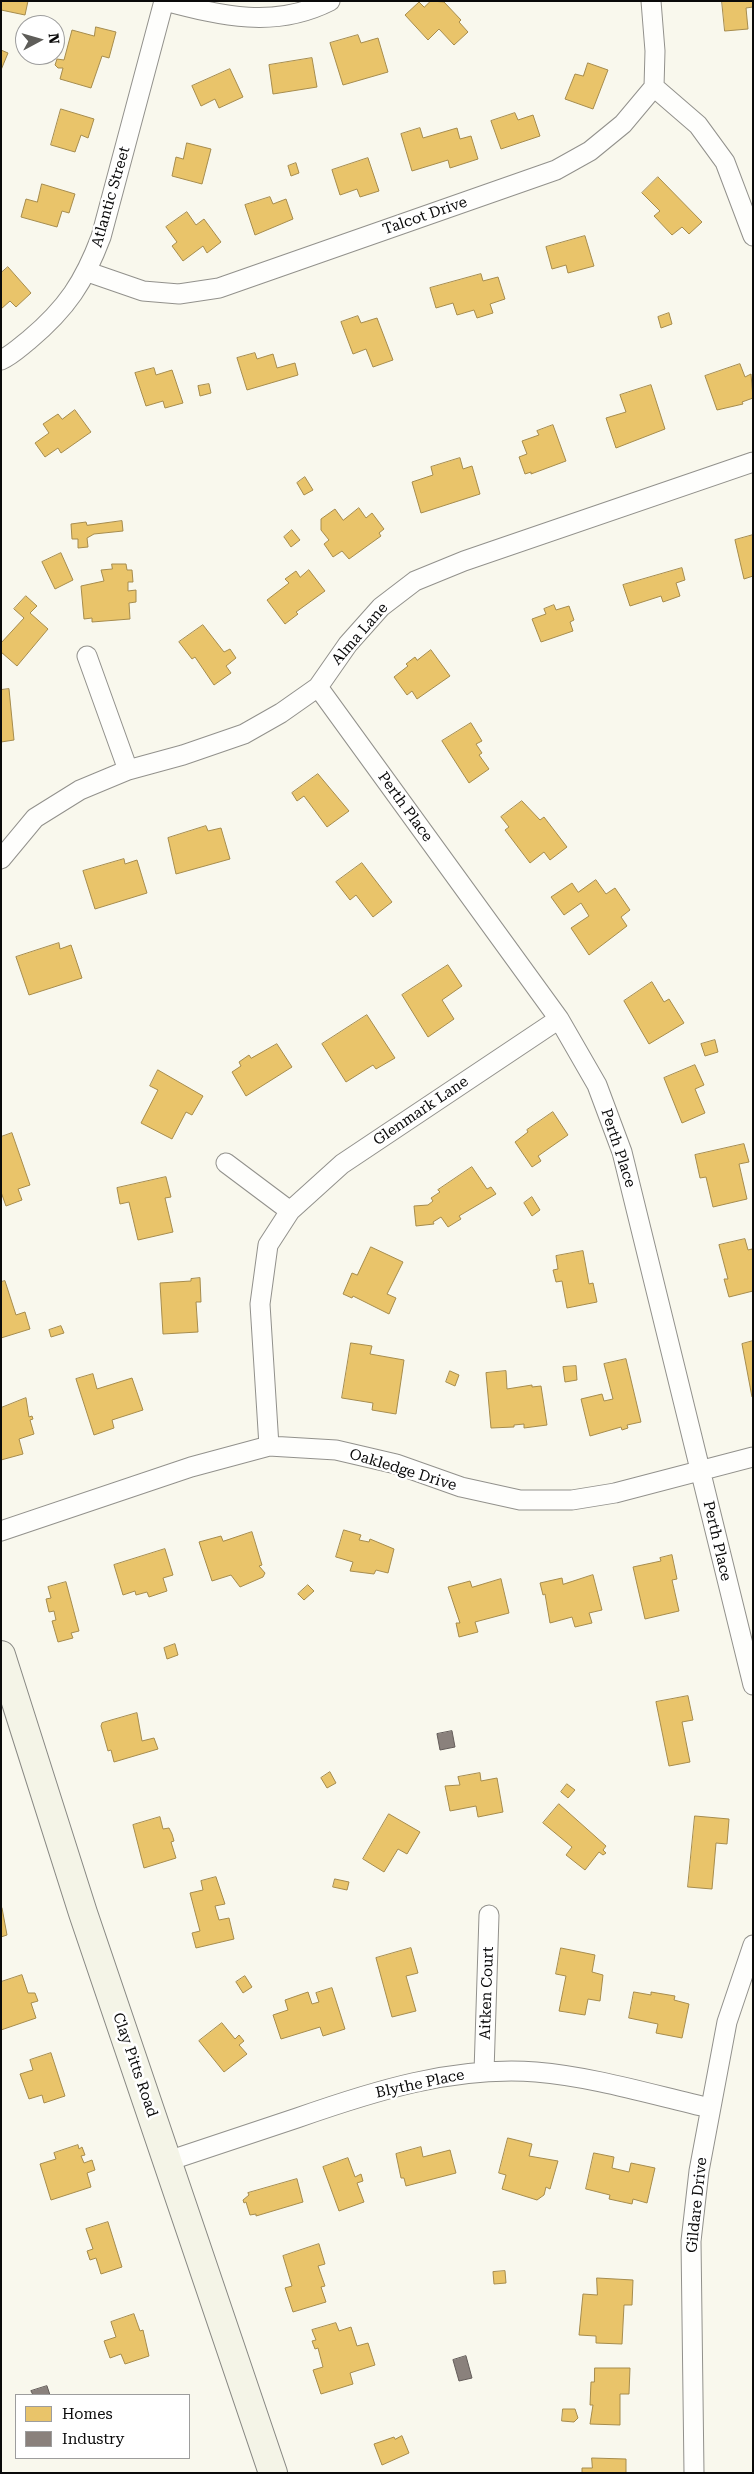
<!DOCTYPE html>
<html>
<head>
<meta charset="utf-8">
<style>
	body { margin:0 }
	#map { position:relative; width:754px; height:2474px; overflow:hidden; background:#f9f8ed; font-family:"Roboto Serif",serif }
	canvas { display:block }
	.frame { position:absolute; inset:0; border:2px solid #0a0a0a; pointer-events:none }
	.legend { position:absolute; left:15px; top:2394px; width:175px; height:65px; box-sizing:border-box; background:#fff; border:1px solid #9d9d9d; margin:0; padding:6px 9px; list-style:none; font-size:15px; color:#0a0a0a }
	.legend li { display:flex; align-items:center; gap:10px; height:25px }
	.legend b { width:25px; border:1px solid #9d9d9d }
	.north { position:absolute; left:15px; top:15px; width:50px; height:50px; box-sizing:border-box; background:#fff; border:1px solid #9d9d9d; border-radius:50%; rotate:84deg; font-size:14px; font-weight:700; line-height:20px; text-align:center; color:#0a0a0a }
	.north::after { content:''; display:block; margin:auto; width:18px; height:22px; background:#5e5d59; clip-path:polygon(50% 0,100% 100%,50% 72%,0 100%) }
</style>
</head>
<body>
<div id="map">
<canvas width="754" height="2474"></canvas>
<div class="frame"></div>
<ul class="legend">
<li><b style="height:14px;background:#e9c46a"></b>Homes</li>
<li><b style="height:14px;background:#8a817c"></b>Industry</li>
</ul>
<div class="north">N</div>
</div>
<script>
const g = document.querySelector('canvas').getContext('2d');
g.lineJoin = 'round';
function fill(path, color) { g.fillStyle = color; g.fill(path, 'evenodd'); }
function stroke(path, color, width, dash) { g.strokeStyle = color; g.lineWidth = width; g.lineCap = dash ? 'butt' : 'round'; g.setLineDash(dash || []); g.stroke(path); }
function label(font, color, halo, rows, align = 'center') {
  g.font = font + ' "Roboto Serif",serif'; g.lineWidth = 5; g.setLineDash([]); g.textBaseline = 'middle'; g.strokeStyle = halo; g.fillStyle = color; for (const [text, x, y, turn = 0] of rows) {
    g.save(); g.translate(x, y); g.rotate((+turn || 0) * Math.PI / 180); g.textAlign = isNaN(turn) ? turn : align; if (halo) g.strokeText(text, 0, 0); g.fillText(text, 0, 0); g.restore();
  }
}
const homes = new Path2D(`
	M1 1H28L25 15 1 10Z
	M431 1 444 2 461 20 459 22 468 32 454 45 439 29 428 40 405 15 419 2 424 7Z
	M722 1H753V7L746 8 748 29 725 31Z
	M96 27 116 32 109 58 102 56 91 88 60 79 63 68H58L55 65 57 59 64 60 72 30 94 36Z
	M358 35 361 43 378 38 388 72 343 85 330 43Z
	M1 50 8 53 1 70Z
	M312 58 317 87 273 94 269 65Z
	M588 63 608 70 593 109 565 99 575 74 583 76Z
	M230 69 243 97 219 108 215 99 201 106 192 86Z
	M61 109 94 119 88 138 81 135 75 152 51 145Z
	M515 113 518 120 533 115 540 136 501 149 491 121Z
	M420 128 423 138 457 128 460 139 471 136 478 159 450 168 448 160 412 171 401 134Z
	M187 143 211 149 202 184 172 176 176 157 183 159Z
	M368 158 379 191 360 197 357 189 340 195 332 170Z
	M296 163 299 173 291 176 288 166Z
	M658 177 702 222 689 234 682 227 672 235 654 216 660 211 642 193Z
	M42 184 75 194 69 213 62 211 57 227 21 217 26 199 37 202Z
	M270 197 273 204 286 199 293 219 255 235 245 205Z
	M187 212 196 225 204 219 221 242 207 253 203 246 183 261 172 246 177 242 166 227Z
	M585 236 594 266 568 273 566 265 552 269 546 247Z
	M8 267 31 293 16 307 10 301 1 309V273Z
	M481 274 483 281 498 277 505 299 490 304 493 313 477 318 474 310 457 315 453 303 436 308 430 288Z
	M669 313 672 324 661 328 658 317Z
	M358 316 361 323 377 318 393 360 373 367 366 349 353 354 341 322Z
	M255 353 257 359 273 354 277 368 295 363 298 375 247 390 237 358Z
	M740 364 745 377 751 374 753 398 742 402 743 404 717 410 705 376Z
	M154 368 156 375 172 370 183 403 165 408 163 401 146 406 135 373Z
	M209 384 211 393 200 396 198 386Z
	M651 385 665 429 616 448 606 418 626 412 620 395Z
	M75 410 91 432 61 453 58 448 45 457 35 443 49 433 43 424 58 414 62 419Z
	M553 425 566 461 531 474V472L525 474 519 457 527 454 522 441 539 435 537 431Z
	M460 458 463 469 472 466 480 494 421 513 412 482 433 475 431 467Z
	M305 477 313 490 304 495 297 483Z
	M359 508 366 518 372 513 384 529 379 533 381 536 349 559 342 551 333 557 324 544 329 540 321 530V519L335 509 343 520Z
	M122 521 123 531 94 534 87 538 88 547 78 548V539H72L71 524 86 522 87 525Z
	M292 530 300 540 291 547 284 537Z
	M753 535V576L744 579 735 540Z
	M61 553 73 580 55 589 42 562Z
	M112 564H126L127 570H132L133 582H128V591L136 590V602L129 603 130 619 92 622V618L84 619 81 586 104 581 101 570 112 569Z
	M682 568 685 580 676 583 680 596 663 602 661 596 630 606 623 585Z
	M309 570 325 591 296 612 298 614 285 624 267 600 289 583 285 579 296 571 300 577Z
	M26 596 37 606 30 613 48 629 17 666 1 652V643L24 618 14 609Z
	M554 605 556 610 569 606 574 620 570 622 573 631 541 642 532 619 546 614 544 609Z
	M203 625 224 652 230 649 236 658 226 666 231 673 214 685 195 657 192 659 179 642Z
	M431 650 450 676 417 699 412 691 407 695 394 677 408 666 406 664 415 657 417 660Z
	M9 689 14 740 1 742V690Z
	M471 723 482 741 476 744 482 753 479 755 489 769 469 783 442 741Z
	M318 774 349 811 327 827 304 796 297 801 292 793Z
	M522 801 540 820 544 817 567 847 550 860 544 852 530 863 505 830 509 827 501 817Z
	M206 826 208 831 221 828 230 859 176 874 168 838Z
	M124 859 125 864 137 860 147 893 95 909 83 871Z
	M362 863 392 902 373 917 356 895 350 900 336 882Z
	M596 880 606 894 615 888 630 910 621 917 627 926 589 955 571 928 589 916 581 903 564 915 551 897 572 883 578 892Z
	M59 943 60 949 71 945 82 978 29 995 16 957Z
	M448 965 462 986 442 1000 454 1019 428 1037 402 995Z
	M652 982 664 1002 669 999 684 1023 649 1044 624 1001Z
	M367 1015 395 1058 376 1069 373 1065 346 1082 322 1044Z
	M715 1040 718 1052 705 1056 701 1044Z
	M277 1044 292 1067 246 1096 232 1072 241 1066 239 1062 249 1055 251 1058Z
	M695 1065 704 1085 695 1089 705 1113 682 1123 664 1078Z
	M158 1070 203 1096 192 1115 186 1112 172 1139 141 1123 158 1090 150 1086Z
	M553 1112 568 1135 538 1156 541 1161 532 1167 515 1142 528 1132 527 1130Z
	M12 1133 30 1185 18 1189 22 1200 6 1206 1 1192V1137Z
	M744 1144 749 1162 739 1164 747 1199 713 1207 706 1177 700 1178 695 1155Z
	M472 1167 487 1189 491 1187 496 1194 459 1216 461 1219 448 1227 441 1217 433 1222 434 1224 416 1226 414 1206 428 1205 433 1201 431 1198 440 1192 438 1190Z
	M166 1177 171 1197 165 1198 173 1232 138 1240 129 1202 120 1204 117 1188Z
	M532 1197 540 1210 532 1216 524 1203Z
	M745 1239 748 1250 752 1249 753 1251V1291L729 1297 724 1279H728L719 1245Z
	M371 1247 403 1262 387 1294 396 1298 389 1314 353 1296 352 1298 343 1294 352 1273 357 1275Z
	M583 1251 589 1284 593 1283 597 1302 567 1308 562 1281 556 1282 553 1270 558 1269 556 1256Z
	M200 1278 201 1302H196L198 1332 163 1334 160 1283 191 1281V1279Z
	M5 1281 16 1315 25 1312 30 1329 1 1338V1282Z
	M61 1326 64 1333 51 1337 49 1330Z
	M753 1341V1397H752L742 1344Z
	M351 1343 372 1346 370 1354 404 1360 396 1414 372 1410 373 1403 342 1398Z
	M626 1359 641 1422 627 1425 628 1428 622 1430 621 1427 590 1436 581 1399 602 1394 604 1401 613 1399 604 1364Z
	M576 1366 577 1380 565 1382 563 1367Z
	M450 1371 459 1375 455 1386 446 1382Z
	M506 1371 507 1389 532 1385V1387L541 1386 547 1425 524 1428V1424L514 1425V1427L491 1428 486 1373Z
	M93 1374 97 1389 132 1378 143 1410 112 1420 114 1428 94 1435 76 1379Z
	M26 1398 29 1417 32 1416 33 1419 30 1420 34 1434 19 1439 23 1454 1 1460V1408Z
	M344 1530 361 1535 359 1540 369 1542 370 1539 394 1549 388 1573 376 1570 374 1574 350 1571 353 1562 336 1557Z
	M252 1532 262 1565 259 1566 265 1573 263 1577 240 1587 231 1575 212 1581 199 1542 221 1536 223 1541Z
	M165 1549 173 1575 163 1578 167 1591 149 1597 147 1592 136 1595 135 1591 123 1595 114 1565Z
	M672 1555 677 1579 672 1580 679 1611 645 1619 633 1567 661 1561 660 1558Z
	M593 1575 602 1610 589 1613 592 1623 575 1627 572 1617 550 1623 545 1594 543 1595 540 1583 562 1578 563 1584Z
	M501 1579 509 1613 475 1622 478 1632 459 1637 456 1623H460L448 1587 470 1581 472 1587Z
	M66 1582 79 1631 71 1633 73 1638 58 1642 52 1621 56 1620 54 1611 49 1612 46 1599 51 1598 48 1587Z
	M308 1585 314 1591 304 1600 298 1594Z
	M175 1644 178 1655 167 1659 164 1648Z
	M688 1696 693 1720 682 1722 690 1762 669 1766 656 1702Z
	M137 1713 142 1741 154 1738 158 1749 114 1762 111 1750 108 1751 101 1726 102 1723Z
	M330 1772 336 1783 327 1788 321 1778Z
	M480 1773 481 1781 497 1778 503 1812 478 1817 476 1806 450 1811 445 1786 460 1785 458 1777Z
	M567 1784 575 1790 568 1798 561 1792Z
	M559 1804 606 1846 603 1850 606 1853 603 1855 599 1852 585 1870 566 1855 572 1847 543 1823Z
	M389 1814 420 1832 407 1854 398 1849 384 1872 363 1859Z
	M695 1816 729 1819 727 1844 716 1843 712 1889 688 1887Z
	M160 1817 163 1829 169 1828 172 1834 174 1841 171 1842 176 1858 144 1868 133 1825Z
	M216 1877 225 1904 215 1906 219 1920 229 1918 234 1939 196 1948 192 1933 200 1931 190 1893 203 1890 201 1881Z
	M335 1879 349 1882 347 1890 333 1887Z
	M2 1908 7 1935 1 1937V1908Z
	M411 1948 418 1973 406 1976 416 2011 392 2017 376 1958Z
	M561 1948 595 1955 592 1972 603 1975 600 2001 588 1999 585 2015 559 2011 566 1976 556 1974Z
	M22 1975 28 1993H35L38 2001 31 2003 36 2018 1 2030V1982Z
	M245 1976 252 1987 243 1993 236 1982Z
	M332 1988 345 2029 323 2036 320 2027 281 2039 273 2015 288 2010 285 2000 308 1992 312 2004 319 2002 316 1993Z
	M634 1992 651 1995V1992L675 1996 674 2000 689 2004 682 2038 656 2033 658 2024 629 2018Z
	M222 2023 235 2039 239 2035 244 2041 239 2045 247 2054 224 2072 199 2041Z
	M51 2053 65 2096 44 2103 42 2095 29 2099 20 2074 33 2070 30 2060Z
	M508 2138 532 2144 529 2156 558 2161 550 2189 546 2187 544 2195 537 2200 502 2189 506 2175 499 2173Z
	M78 2145 79 2149 82 2147 85 2155 81 2156 84 2163 92 2160 95 2170 87 2173 91 2187 51 2200 40 2164 56 2159 54 2153Z
	M421 2147 423 2157 450 2150 456 2173 406 2186 404 2178H401L396 2154Z
	M594 2153 614 2157 612 2168 629 2172 631 2163 655 2168 647 2203 633 2199 632 2204 609 2199 610 2195 586 2189Z
	M348 2158 355 2177 361 2174 363 2181 357 2183 364 2202 339 2211 323 2167Z
	M297 2179 303 2202 256 2216V2214L250 2215 246 2202 244 2203 243 2200 249 2195 248 2193Z
	M108 2222 122 2267 101 2274 96 2258 90 2260 87 2251 93 2249 86 2229Z
	M319 2244 325 2264 318 2266 325 2286 321 2287 326 2302 293 2312 285 2288 292 2286 283 2256Z
	M505 2271 506 2283 494 2284 493 2272Z
	M597 2278 633 2280 632 2305H624L622 2344 596 2343V2336L579 2335 583 2294 597 2295Z
	M134 2314 140 2331 143 2330 149 2356 125 2364 121 2354 110 2358 104 2341 116 2337 111 2322Z
	M336 2323 339 2331 351 2327 357 2346 368 2343 375 2365 350 2373 353 2384 321 2394 313 2370 323 2367 318 2348 315 2349 312 2341 316 2340 312 2330Z
	M595 2368H630L629 2394H620V2425L590 2424 593 2405H590L591 2382H594Z
	M563 2409H575L578 2418 574 2422 562 2421Z
	M402 2436 409 2453 382 2465 374 2444 394 2437 395 2439Z
	M592 2458 626 2459V2473H582V2468H592Z`);
fill(homes, '#e9c46a');
stroke(homes, '#a68c4d', 1);
const industry = new Path2D(`
	M452 1731 455 1747 440 1750 437 1734Z
	M466 2356 472 2378 459 2381 453 2360Z
	M47 2386 50 2395H33L31 2391Z`);
fill(industry, '#8a817c');
stroke(industry, '#645d5a', 1);
const street = new Path2D(`
	M165 1C222 16 275 29 330 1
	M654 87 698 125 725 162 753 236
	M88 272 143 291 179 294 219 288 556 170 590 151 623 124 654 87 655 51 651 1
	M1 360C12 355 20 347 29 340 67 308 84 282 101 237L164 1
	M87 656 128 770
	M318 687 559 1019 597 1085 622 1152 753 1685
	M1 859 35 818 80 790 128 770 183 755 244 734 281 713 318 687 348 644 381 607 415 581 464 561 753 462
	M226 1163 290 1211
	M269 1446 260 1304 268 1245 290 1211 342 1164 559 1019
	M1 1531 191 1467 269 1446 336 1450 396 1464 461 1487 520 1500H572L615 1493 753 1457
	M484 2072 489 1915
	M168 2161C211 2147 254 2132 297 2118 374 2091 453 2066 536 2072 595 2077 653 2095 710 2108
	M694 2473 691 2241 699 2171 727 2022 753 1945`);
const secondary = new Path2D(`
	M1 1655 83 1913 273 2473`);
stroke(street, '#92918c', 21);
stroke(secondary, '#888883', 30);
stroke(street, '#fefefc', 19);
stroke(secondary, '#f4f4e7', 28);
label('15px', '#0a0a0a', '#fff', [
	["Atlantic Street",111,197,-74],
	["Talcot Drive",425,216,-19],
	["Alma Lane",360,634,-49],
	["Perth Place",405,807,54],
	["Glenmark Lane",421,1111,-34],
	["Perth Place",618,1148,72],
	["Oakledge Drive",403,1470,17],
	["Perth Place",717,1541,77],
	["Aitken Court",487,1993,-88],
	["Clay Pitts Road",135,2065,71],
	["Blythe Place",420,2084,-12],
	["Gildare Drive",697,2205,-84]
]);
</script>
</body>
</html>
